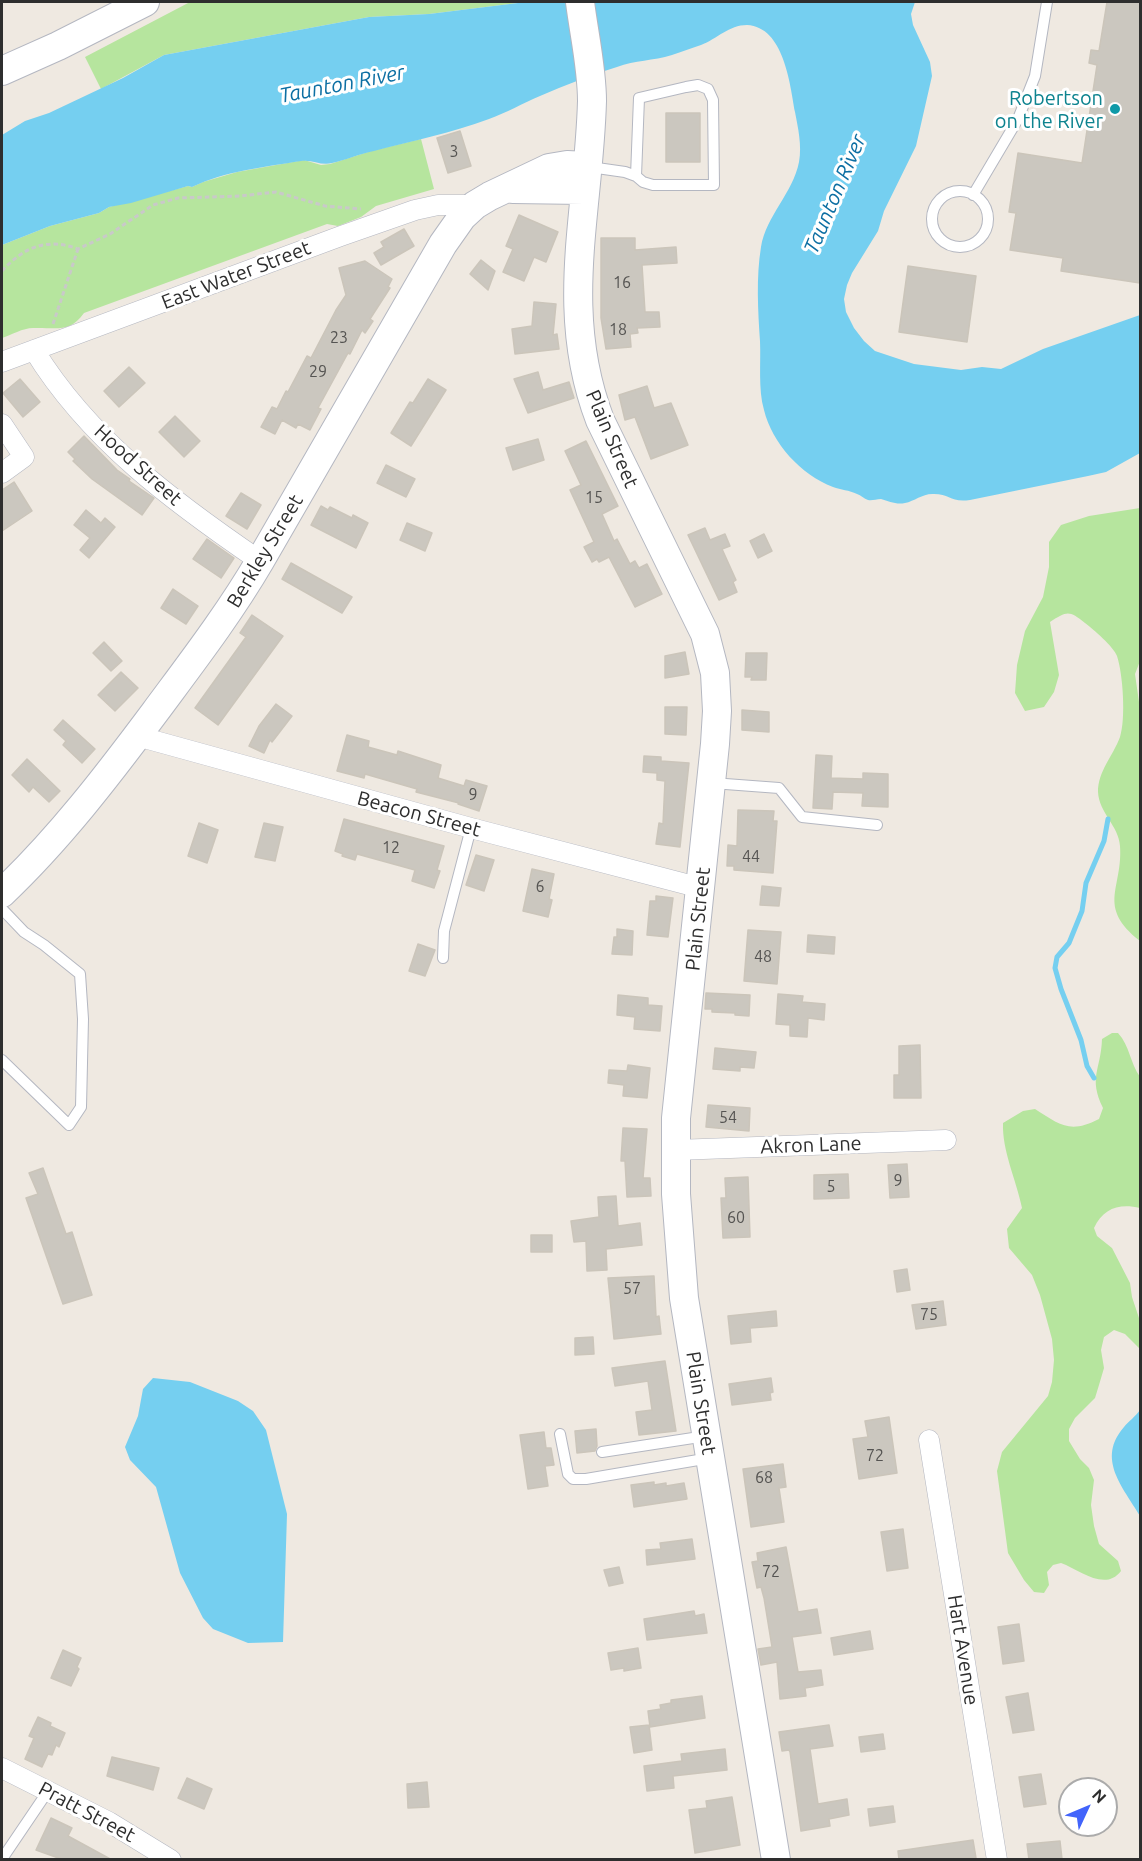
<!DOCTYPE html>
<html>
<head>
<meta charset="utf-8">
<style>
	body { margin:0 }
	#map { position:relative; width:1142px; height:1861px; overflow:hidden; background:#efe9e1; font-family:Ubuntu,sans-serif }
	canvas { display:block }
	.frame { position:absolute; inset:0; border:3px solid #2e2e2e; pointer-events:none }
	.north { position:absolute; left:1058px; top:1777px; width:60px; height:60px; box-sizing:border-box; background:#fff; border:2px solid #ababab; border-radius:50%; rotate:46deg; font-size:16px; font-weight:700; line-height:24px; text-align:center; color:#2e2e2e }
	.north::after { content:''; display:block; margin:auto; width:21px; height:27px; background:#4264fb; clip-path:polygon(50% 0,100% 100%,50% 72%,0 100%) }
</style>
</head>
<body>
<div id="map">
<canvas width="1142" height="1861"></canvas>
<div class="frame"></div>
<div class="north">N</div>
</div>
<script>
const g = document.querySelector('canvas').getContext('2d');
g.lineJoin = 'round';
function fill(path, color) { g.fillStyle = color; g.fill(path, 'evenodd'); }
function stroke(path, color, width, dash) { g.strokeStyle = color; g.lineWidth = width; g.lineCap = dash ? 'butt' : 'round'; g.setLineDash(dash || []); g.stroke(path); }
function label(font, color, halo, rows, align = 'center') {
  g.font = font + ' Ubuntu,sans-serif'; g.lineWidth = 6; g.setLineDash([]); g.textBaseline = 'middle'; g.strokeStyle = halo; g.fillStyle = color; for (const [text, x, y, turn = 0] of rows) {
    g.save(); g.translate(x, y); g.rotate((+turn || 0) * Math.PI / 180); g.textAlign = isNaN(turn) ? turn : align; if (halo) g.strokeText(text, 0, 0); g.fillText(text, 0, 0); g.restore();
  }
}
fill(new Path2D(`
	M190 2H526L429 14 369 17 164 55 101 89 85 57Z
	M421 139 434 189 376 206 361 217 338 226 327 224 84 313C69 334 55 327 33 328 23 328 11 335 2 338V245L50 226 99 213 109 207 188 186 192 187 203 182 237 172 304 160 321 165 330 164 371 151Z
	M1140 508V661L1135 674 1140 709V941C1096 906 1123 889 1120 846 1119 826 1099 813 1098 792 1098 771 1113 756 1120 737 1126 719 1123 674 1117 656 1114 647 1093 629 1085 623 1069 610 1067 611 1050 622L1059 675 1054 692 1044 707 1025 711 1015 693 1017 665 1025 631 1043 597 1049 567V542L1061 525 1089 516Z
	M1112 1033H1118C1130 1046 1130 1063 1140 1077V1208C1120 1203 1103 1208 1094 1228L1097 1236 1112 1248 1130 1283 1132 1297 1140 1321V1349L1125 1334 1114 1330 1104 1337 1101 1350 1104 1368 1099 1385 1095 1398 1075 1418 1069 1429V1441L1080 1459 1089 1468 1094 1480 1091 1505 1094 1526 1099 1544 1118 1561 1121 1571C1105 1592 1080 1570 1061 1563L1053 1565 1047 1572 1049 1585 1044 1593 1034 1592 1024 1580 1008 1553 997 1471 1002 1452 1048 1396 1052 1382 1054 1360 1052 1339 1040 1295 1032 1275 1009 1248 1007 1229 1022 1208C1016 1179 1002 1151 1003 1123L1023 1111 1035 1109C1060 1125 1070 1134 1099 1119L1103 1108C1088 1077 1101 1070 1102 1039Z`), '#b6e59e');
fill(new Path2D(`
	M526 2H915L911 14 913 25 930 62 932 76 916 146 884 211 878 231 852 273 847 285 844 299 846 312 854 328 864 341 875 351 914 364 961 370 982 367 1001 369 1043 349 1140 315V453L1106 472 1088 476 970 500C951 503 950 494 934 494 923 493 915 501 905 503 896 505 889 501 881 499 876 499 872 501 868 500 864 499 861 495 857 494 849 490 841 490 833 487 801 475 772 443 764 410 758 389 761 363 760 341 758 311 756 277 761 247 766 216 793 193 799 162 802 145 798 128 795 112 790 84 784 27 747 25 729 25 717 39 701 45 691 48 682 52 672 55 653 61 635 60 617 67 591 75 565 85 540 96 523 103 506 113 489 119 451 133 412 141 374 151 359 154 346 160 332 163 321 166 312 159 301 161 265 167 225 171 192 187L188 186 131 203 109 207 99 213 50 226 2 245V135L25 121 49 113 123 78 164 55 369 17 429 14Z
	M153 1378 190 1382 238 1401 253 1411 266 1430 287 1514 283 1642 248 1643 213 1629 203 1618 180 1573 156 1487 130 1460 125 1447 138 1416 143 1389Z
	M1140 1410V1516C1123 1487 1096 1459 1124 1427 1129 1421 1135 1417 1140 1410Z`), '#75cff0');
stroke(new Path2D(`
	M1094 1078 1087 1066 1081 1040 1061 989 1055 968 1057 957 1069 943 1082 911 1086 883 1104 841 1108 819`), '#75cff0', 5);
const building = new Path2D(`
	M1107 2H1140V283L1061 271 1063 258 1010 250 1016 213 1009 212 1018 153 1082 163 1097 65 1089 63 1091 50 1099 51Z
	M666 113H700V162H666Z
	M460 131 471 166 448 173 437 138Z
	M519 215 558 232 546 262 534 257 524 281 503 272 513 249 506 246Z
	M404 229 414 246 381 265 374 253 384 247 381 242Z
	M601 238H635V250L676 247 677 263 642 265 645 312H659L660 327 637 328 638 333 630 334 631 347 606 349 601 318Z
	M481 260 495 271 488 290 470 274Z
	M365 261 392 279 388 287 390 288 370 319 373 321 365 333 362 330 350 354 348 353 318 408 321 409 310 430 298 424 296 428 282 420 275 434 261 427 272 407 277 409 286 391 288 392 307 356 311 358 336 310 346 295 339 268Z
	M908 266 976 276 967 342 899 332Z
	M534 302 556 304 553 335 557 334 559 349 515 354 512 329 532 326Z
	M129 367 145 383 119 407 104 391Z
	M538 372 543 390 569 382 574 398 528 413 514 379Z
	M20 379 40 402 23 417 3 393Z
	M428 379 446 390 411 446 391 433 410 402 413 403Z
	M647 386 654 408 671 403 688 445 651 459 635 417 625 420 619 395Z
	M175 416 200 441 184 457 159 432Z
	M84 436 117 470 130 479 129 481 154 498 142 515 92 479 73 461 75 459 68 452Z
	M538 439 544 460 513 470 506 448Z
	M586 441 618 506 602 514 614 541 617 539 630 564 635 561 639 568 647 564 662 594 635 607 609 557 599 562 597 559 592 562 584 547 594 542 570 490 581 485 565 451Z
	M386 465 415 479 406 497 377 483Z
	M14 482 32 511 2 531V490Z
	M241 493 261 505 247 529 226 516Z
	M321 506 328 510 330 507 352 518 353 515 368 523 356 548 311 525Z
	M86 510 101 523 105 518 115 527 89 558 80 550 90 538 74 525Z
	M407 523 432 533 425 551 400 540Z
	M705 528 710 540 725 534 730 546 722 549 736 580 733 582 737 592 719 600 688 535Z
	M764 534 772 551 758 558 750 541Z
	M207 539 234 558 221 578 193 559Z
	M291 563 352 597 342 613 282 579Z
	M173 589 198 606 186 624 161 608Z
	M252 615 283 636 218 725 195 708 246 637 240 633Z
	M104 642 122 661 111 671 93 653Z
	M685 652 689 674 665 678V656Z
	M746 653H767L766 680H751L752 677H745Z
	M121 672 138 688 115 711 98 695Z
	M276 704 292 716 272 742 270 740 264 753 249 746 259 726Z
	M665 707H687L686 735 665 734Z
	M742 710 769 712V732L742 730Z
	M63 720 95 749 82 763 63 745 66 741 54 730Z
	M347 735 369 741 368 747 397 755 398 751 441 765 438 778 464 786 466 780 487 786 479 811 458 804 459 803 416 792 417 789 365 774 364 778 337 771Z
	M816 755 832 756 831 778 863 779V773L888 774V807L862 806 863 793 833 792 832 809 813 808Z
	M644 756 661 757V761L689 763 680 847 656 844 659 823 663 824 665 781 657 780V773L643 772Z
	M27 759 60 791 49 802 33 787 29 792 12 775Z
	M738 810 774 811 773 821H777L773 873 734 870V866H727L728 845 737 846Z
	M344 819 444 846 437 870 440 871 434 888 412 881 415 870 357 854 355 860 342 856 343 854 335 851Z
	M199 823 218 830 207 863 188 856Z
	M264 823 283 827 275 861 255 857Z
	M476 855 494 860 484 891 466 885Z
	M532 869 554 874 549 899 552 900 548 917 523 911Z
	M762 886 781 888 779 906 760 905Z
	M656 896 673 898 668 937 647 935 650 901H656Z
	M617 929 633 931 632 955 612 954 614 937H617Z
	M748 930 781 932 777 984 744 981Z
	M808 935 835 937 834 954 807 952Z
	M418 944 435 950 425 976 409 971Z
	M706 993 750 995 749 1016 735 1015V1013L712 1012V1009H705Z
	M778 994 803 996 802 1002 825 1004 824 1020 808 1018 807 1037 790 1036V1025L776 1024Z
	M618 995 648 998V1005L662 1006 660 1031 634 1029 635 1017 617 1015Z
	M920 1045 921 1098H894V1075H899V1046Z
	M715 1048 756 1052 754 1068 740 1067V1071L713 1069Z
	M628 1065 650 1068 647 1098 623 1096 624 1085 608 1083 609 1070 627 1071Z
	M708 1105 750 1108 749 1131 706 1127Z
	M623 1128 647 1129 643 1178H650L651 1196 627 1197 625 1161H621Z
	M907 1164 909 1197 890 1198 888 1165Z
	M43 1168 66 1234 72 1232 92 1295 63 1304 26 1198 38 1194 29 1173Z
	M848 1174 849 1198 814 1199V1175Z
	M748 1177 750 1237 723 1238 721 1198H726L725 1178Z
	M616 1196 618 1226 640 1223 642 1245 606 1249 607 1270 587 1271 586 1241 574 1242 571 1221 599 1217 598 1197Z
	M531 1235H552V1252H531Z
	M907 1269 910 1290 897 1292 894 1271Z
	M654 1276 656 1317 659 1316 661 1334 614 1339 608 1278Z
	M943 1301 946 1325 916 1329 912 1305Z
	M776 1311 777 1326 750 1328 751 1342 731 1344 728 1316Z
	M593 1337 594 1354 575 1355V1338Z
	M665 1361 676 1431 639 1435 636 1412 652 1410 648 1381 615 1386 612 1368Z
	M771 1378 773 1392 770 1393 771 1400 732 1405 729 1384Z
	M889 1417 897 1473 859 1479 853 1439 868 1437 865 1421Z
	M596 1429 597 1446 595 1451 577 1453 575 1431Z
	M544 1432 546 1448H551L554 1465 545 1466 548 1486 528 1489 520 1435Z
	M783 1464 786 1487 779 1488 784 1522 751 1527 743 1469Z
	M654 1482V1485L666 1483V1486L684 1483 687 1499 634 1507 631 1485Z
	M903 1529 908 1568 887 1571 881 1532Z
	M692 1539 695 1559 647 1565 646 1550 661 1549 660 1543Z
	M786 1547 798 1612 817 1609 821 1633 792 1637 798 1672 821 1670 823 1685 805 1688 806 1696 780 1699 777 1662 761 1665 758 1649 772 1647 764 1598 761 1587 757 1588 752 1562 758 1561 757 1553Z
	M619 1567 623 1583 609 1586 604 1570Z
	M694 1611 695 1616 704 1614 707 1633 647 1640 644 1619Z
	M1019 1624 1024 1661 1003 1664 998 1627Z
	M870 1631 873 1649 834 1655 831 1638Z
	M638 1648 641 1668 624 1671V1668L611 1670 608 1653Z
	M63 1650 81 1658 77 1667 79 1669 71 1686 51 1678Z
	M1028 1693 1034 1730 1013 1733 1006 1697Z
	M702 1696 705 1718 650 1727 648 1711 661 1709 660 1705 671 1703V1700Z
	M38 1717 51 1723 50 1726 65 1733 59 1747 56 1745 52 1755 48 1754 42 1767 25 1759 34 1738 29 1736Z
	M649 1725 652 1750 634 1753 630 1727Z
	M829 1725 833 1746 810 1749 818 1804 847 1799 849 1815 829 1819 830 1826 801 1831 790 1752 789 1750 782 1751 779 1732Z
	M883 1734 885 1749 861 1752 859 1737Z
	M725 1749 727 1770 673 1776 674 1788 647 1791 644 1766 682 1761 681 1754Z
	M112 1757 159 1768 153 1790 107 1776Z
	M1041 1774 1046 1804 1024 1807 1019 1777Z
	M187 1778 212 1789 204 1809 178 1798Z
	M427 1782 429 1807 408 1808 407 1784Z
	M732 1797 740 1845 695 1853 689 1810 707 1808 706 1801Z
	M893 1806 895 1822 870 1826 868 1809Z
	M51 1818 72 1828 68 1836 112 1860H64L36 1850Z
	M973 1840 976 1858 899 1860 898 1851Z
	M1060 1841 1062 1859 1029 1860 1027 1844Z`);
fill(building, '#cbc7bf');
stroke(building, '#cbc5ba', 1.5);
const lane = new Path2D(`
	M698 85 708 89 713 100 714 185H653L643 182 636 176 639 98 686 87Z
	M590 167 625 172 636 176
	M932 219a28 28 0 1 1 56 0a28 28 0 1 1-56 0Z
	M973 195 1018 119 1035 76 1047 2
	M712 783 779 788 802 817 877 825
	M2 909 24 932 44 945 80 974 83 1019 81 1107 69 1125 2 1060
	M443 958 444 931 471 828
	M560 1434 568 1474 573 1479H586L710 1458
	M602 1452 706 1436
	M2 1859 48 1791`);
const street = new Path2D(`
	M34 350C89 440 175 503 260 561
	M2 362 341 236 415 210 438 205H475
	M2 424 24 457 2 473
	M137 736 471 828 701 888
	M676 1150 946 1140
	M929 1440 997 1860
	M2 1768 109 1822 171 1860`);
const secondary = new Path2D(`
	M580 2C584 34 592 68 592 101 589 213 558 310 600 420L705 634 715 673 717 711 715 744 676 1118V1194L684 1298 776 1860
	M2 71 58 46 145 2
	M513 189 584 190
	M2 893C59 839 108 775 155 712 192 662 229 614 260 561L443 244 462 217 475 205 490 196 549 168 567 165 586 166`);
stroke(lane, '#b4b7c1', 12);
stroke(street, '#b4b7c1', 21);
stroke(secondary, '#b4b7c1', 30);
stroke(new Path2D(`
	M2 271C23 248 46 237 78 249L110 234 153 205 178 198 240 196 276 192 325 206 361 209
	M53 324 78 249`), '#c9c9c9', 3, [4.5, 3]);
stroke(lane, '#fff', 10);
stroke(street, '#fff', 20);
stroke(secondary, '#fff', 28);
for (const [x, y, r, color] of [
	[1115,109,6,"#0f9aa8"]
]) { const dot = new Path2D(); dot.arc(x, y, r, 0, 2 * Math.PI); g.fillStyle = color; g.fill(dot); stroke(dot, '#fff', 2); }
label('16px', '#555452', null, [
	["3",454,152],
	["16",622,283],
	["18",618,330],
	["23",339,338],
	["29",318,372],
	["15",594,498],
	["9",473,795],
	["12",391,848],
	["44",751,857],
	["6",540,887],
	["48",763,957],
	["54",728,1118],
	["9",898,1181],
	["5",831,1187],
	["60",736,1218],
	["57",632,1289],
	["75",929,1315],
	["72",875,1456],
	["68",764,1478],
	["72",771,1572]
]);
label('20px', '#0d838f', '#fff', [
	["Robertson",1103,98],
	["on the River",1103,121]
], 'right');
label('20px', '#2e2e2e', '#fff', [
	["East Water Street",236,275,-21],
	["Plain Street",612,439,67],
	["Hood Street",138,465,42],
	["Berkley Street",265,551,-59],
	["Beacon Street",419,814,15],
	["Plain Street",698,919,-84],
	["Akron Lane",811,1145,-2],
	["Plain Street",701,1403,81],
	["Hart Avenue",963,1650,81],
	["Pratt Street",87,1812,28]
]);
label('italic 21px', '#0d6fa3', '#fff', [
	["Taunton River",342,84,-11],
	["Taunton River",835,194,-67]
]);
</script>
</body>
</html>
